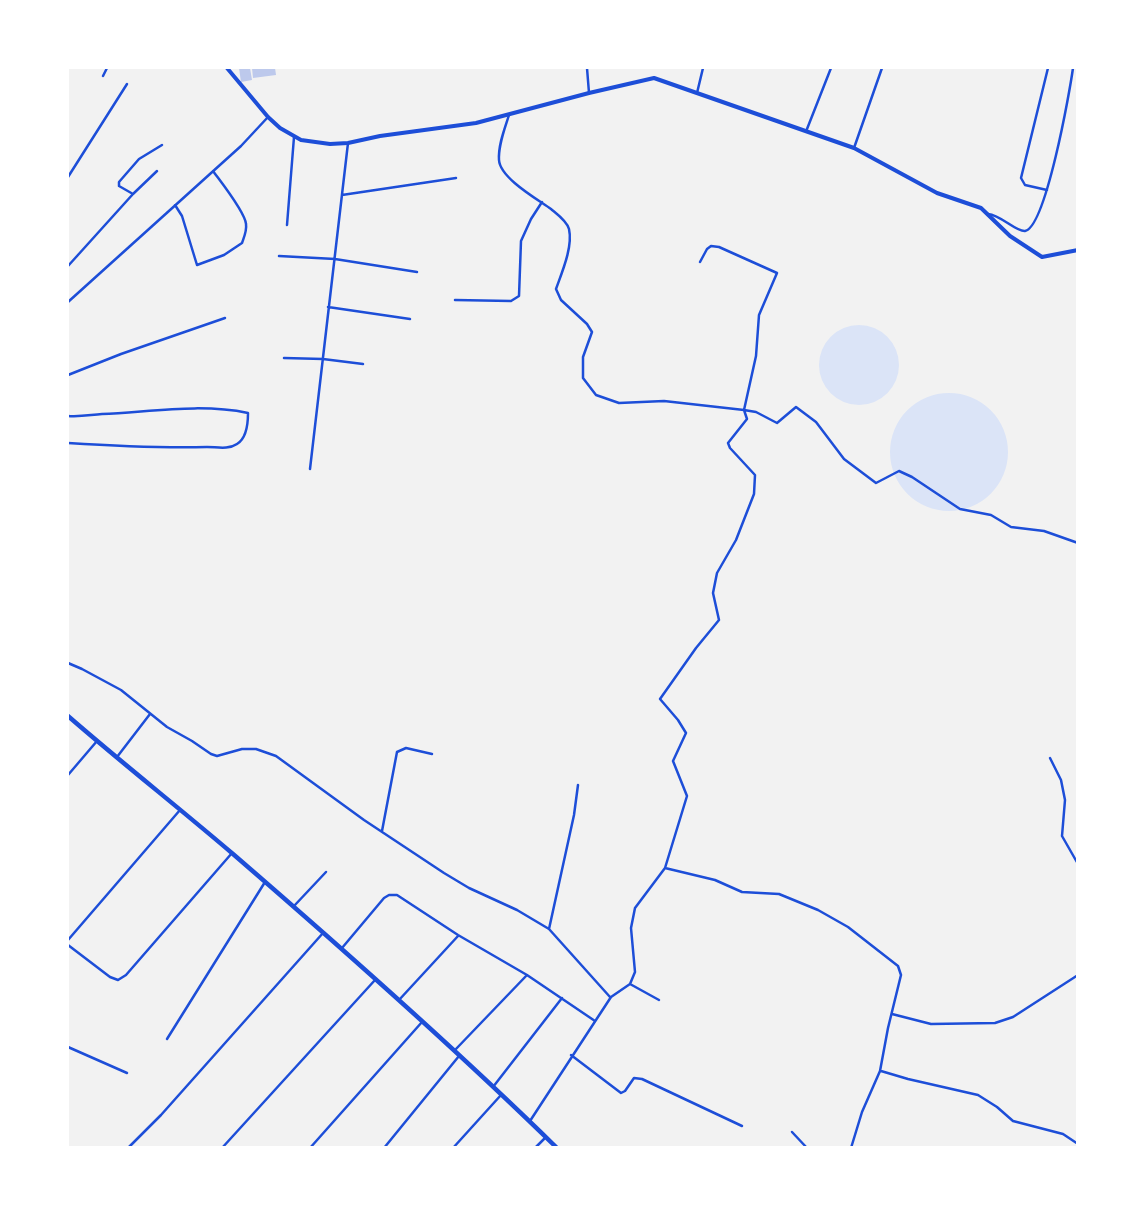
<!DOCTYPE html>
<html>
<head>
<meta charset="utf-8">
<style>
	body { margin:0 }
	#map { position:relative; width:1145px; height:1215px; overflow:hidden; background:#f2f2f2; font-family:Manrope,sans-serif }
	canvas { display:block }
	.frame { position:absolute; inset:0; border:69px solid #fff; pointer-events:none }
</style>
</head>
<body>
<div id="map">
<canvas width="1145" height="1215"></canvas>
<div class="frame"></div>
</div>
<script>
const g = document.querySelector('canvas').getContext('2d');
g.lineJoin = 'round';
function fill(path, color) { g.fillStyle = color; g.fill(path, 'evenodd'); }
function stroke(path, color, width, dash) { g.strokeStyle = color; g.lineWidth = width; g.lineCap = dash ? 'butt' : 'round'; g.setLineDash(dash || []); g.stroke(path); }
fill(new Path2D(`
	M819 365a40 40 0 1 1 80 0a40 40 0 1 1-80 0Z
	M890 452a59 59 0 1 1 118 0a59 59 0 1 1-118 0Z`), '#dbe4f7');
fill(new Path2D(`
	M239 68H250L252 80 241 82Z
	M252 68H275L276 75 253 78Z`), '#bdc9ec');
stroke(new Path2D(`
	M587 68 589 93
	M103 76 107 68
	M697 93 703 68
	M509 115C505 128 498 145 499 160 500 178 537 199 551 209 557 214 567 221 569 229 573 247 562 272 556 289L561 300 587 324 592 332 583 357V378L596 395 619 403 664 401 744 410 756 412 777 423 796 407 816 422 844 459 876 483 899 471 912 477 960 509 991 515 1011 527 1044 531 1078 543
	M807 129 831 68
	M854 148 882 68
	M68 177 127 84
	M1047 190 1025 185 1021 178 1048 68
	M133 194 119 186V182L139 159 162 145
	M342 195 456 178
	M175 205 182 216 197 265 224 255 242 243C244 237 247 231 246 224 245 212 221 182 213 171
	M988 214C1001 215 1016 232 1025 231 1046 227 1070 90 1073 68
	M287 225 294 137
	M279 256 335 259 417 272
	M68 266 133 194 157 171
	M455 300 511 301 519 296 521 241 531 219 542 202
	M68 302 241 146 268 117
	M328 307 410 319
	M284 358 323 359 363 364
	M68 375 121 354 225 318
	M68 416C81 417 89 415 102 414 150 412 200 403 248 413 248 424 247 438 237 444 228 450 217 447 207 447 160 448 114 446 68 443
	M310 469 348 143
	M68 663 82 669 121 690 167 727 192 741 211 754 217 756 242 749H256L276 756 364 820 444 873 469 888 517 910 549 929 610 997
	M117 757 150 714
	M1050 758 1061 780 1065 800 1062 836 1078 864
	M68 775 97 741
	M382 831 397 752 406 748 432 754
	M665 868 687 796 673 761 686 733 678 720 660 699 696 648 719 620 713 593 717 573 736 540 754 494 755 475 730 448 728 443 747 419 744 410 756 356 759 315 777 273 719 247 711 246 707 249 700 262
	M294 906 326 872
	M549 929 574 815 578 785
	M68 940 180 810
	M68 945 110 977 118 980 126 975 232 853
	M342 948 384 898 389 895H397L458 935 527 975 595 1021
	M630 984 659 1000
	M399 1000 458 936
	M892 1014 931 1024 995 1023 1013 1017 1078 975
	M167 1039 265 882
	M68 1047 127 1073
	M455 1050 527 975
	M571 1055 621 1093 625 1091 634 1078 642 1079 742 1126
	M881 1071 908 1079 978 1095 997 1107 1013 1121 1063 1134 1078 1144
	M493 1087 562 998
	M530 1121 611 997 630 984 635 972 631 928 635 908 665 868 715 880 742 892 779 894 818 910 848 927 898 966 901 975 888 1028 880 1071 862 1112 851 1148
	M792 1132 807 1148
	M128 1148 161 1115 323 933
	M222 1148 375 980
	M310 1148 422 1022
	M384 1148 459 1056
	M453 1148 501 1095
	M535 1148 545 1138`), '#1d4ed8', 2.5);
stroke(new Path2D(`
	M227 68 268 117 280 128 301 140 330 144 348 143 380 136 476 123 589 93 654 78 854 148 937 193 981 208 1010 236 1042 257 1078 250`), '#1d4ed8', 4);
stroke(new Path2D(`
	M68 716C122 763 178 807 233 854 343 949 453 1046 557 1148`), '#1d4ed8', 4.5);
</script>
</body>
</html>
